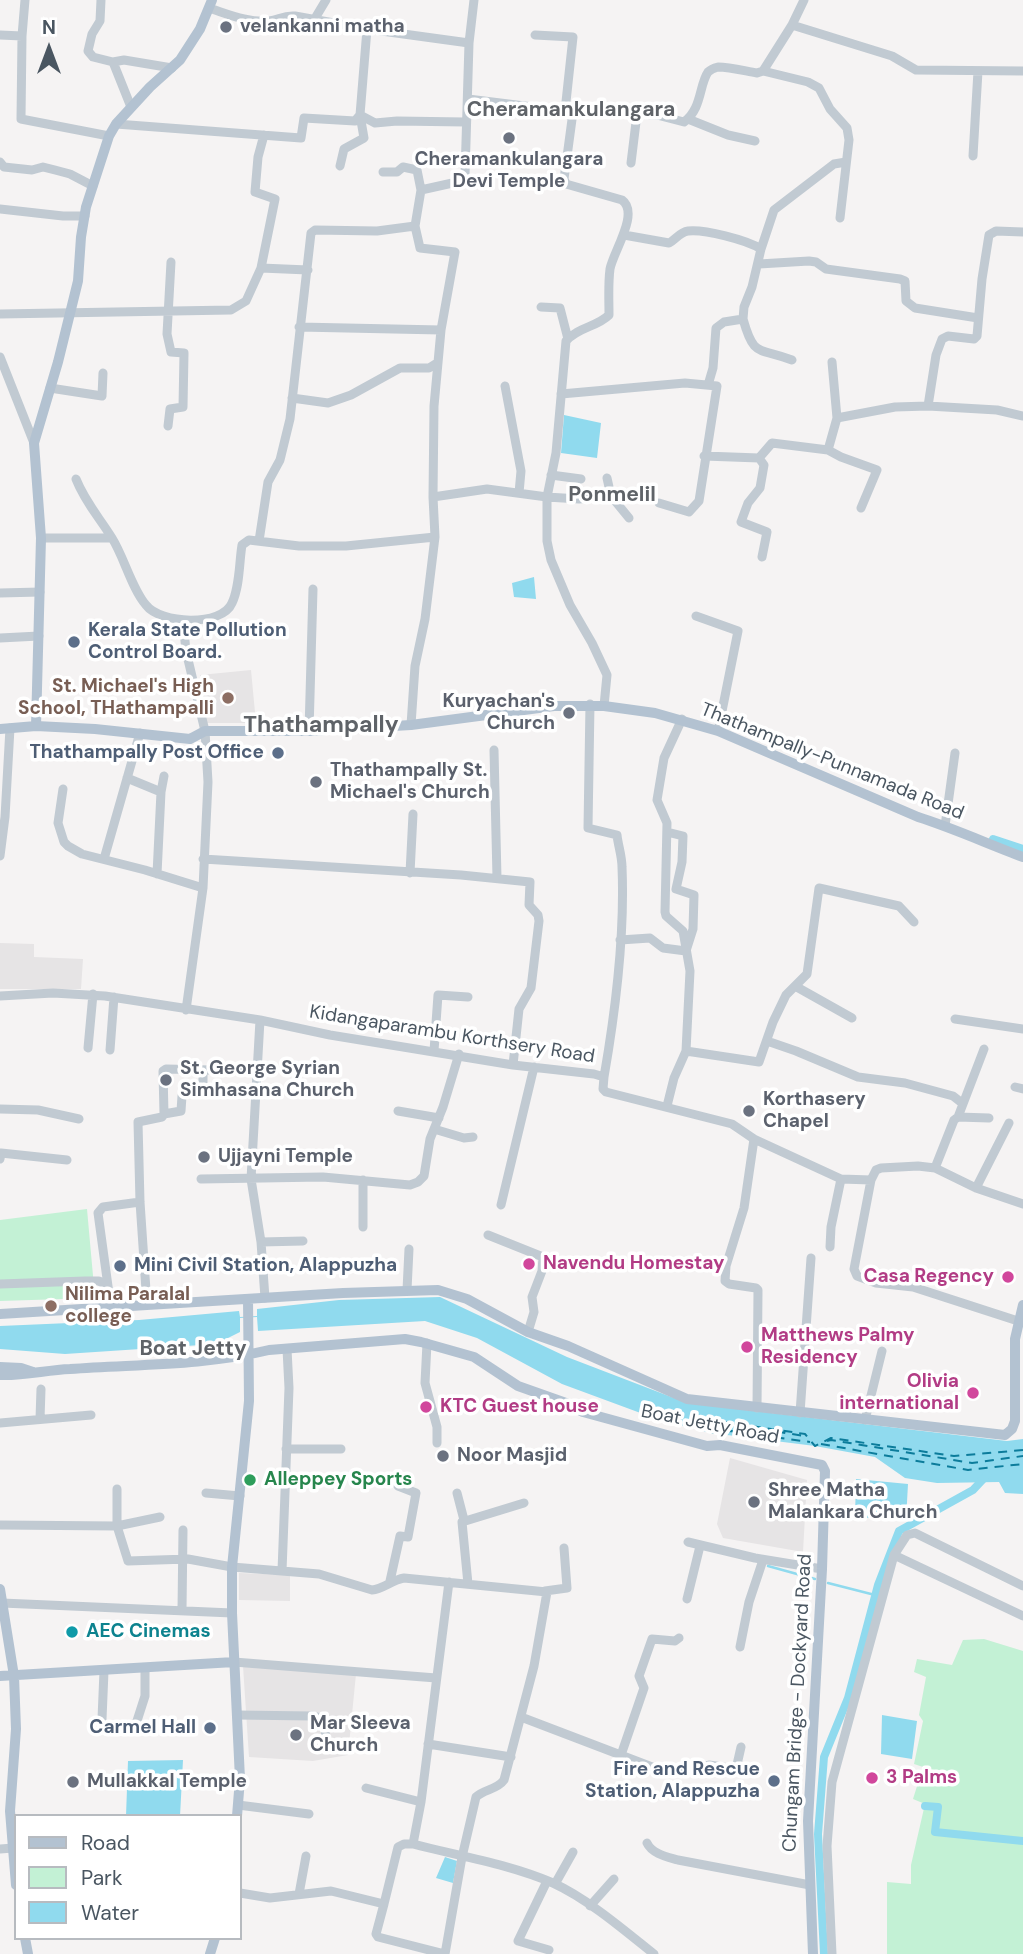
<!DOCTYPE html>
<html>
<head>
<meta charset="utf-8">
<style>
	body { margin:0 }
	#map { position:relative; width:1023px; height:1954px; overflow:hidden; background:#f5f3f3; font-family:"DM Sans",sans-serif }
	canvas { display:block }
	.legend { position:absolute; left:14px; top:1814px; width:228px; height:126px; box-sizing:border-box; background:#fff; border:2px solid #b7bbc0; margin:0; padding:9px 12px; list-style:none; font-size:21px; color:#4a5661 }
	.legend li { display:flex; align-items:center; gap:14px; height:35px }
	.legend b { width:35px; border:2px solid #b7bbc0 }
	.north { position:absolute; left:14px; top:14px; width:70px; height:70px; -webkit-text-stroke:5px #fff; paint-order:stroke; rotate:0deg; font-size:19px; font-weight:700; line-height:28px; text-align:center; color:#4a5661 }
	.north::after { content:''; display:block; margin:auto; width:24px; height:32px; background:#4a5661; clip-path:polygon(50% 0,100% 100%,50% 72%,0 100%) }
</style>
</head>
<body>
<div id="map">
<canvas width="1023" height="1954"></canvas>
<ul class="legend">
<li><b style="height:9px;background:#b3c2d1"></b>Road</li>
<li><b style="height:19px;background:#c3f1d5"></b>Park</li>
<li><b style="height:19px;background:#90daee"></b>Water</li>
</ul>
<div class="north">N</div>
</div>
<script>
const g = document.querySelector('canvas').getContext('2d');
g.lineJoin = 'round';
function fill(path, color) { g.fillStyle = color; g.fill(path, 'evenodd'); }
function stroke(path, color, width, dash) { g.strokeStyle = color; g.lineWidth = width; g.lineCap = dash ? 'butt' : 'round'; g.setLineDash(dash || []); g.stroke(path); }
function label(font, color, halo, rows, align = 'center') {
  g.font = font + ' "DM Sans",sans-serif'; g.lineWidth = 7; g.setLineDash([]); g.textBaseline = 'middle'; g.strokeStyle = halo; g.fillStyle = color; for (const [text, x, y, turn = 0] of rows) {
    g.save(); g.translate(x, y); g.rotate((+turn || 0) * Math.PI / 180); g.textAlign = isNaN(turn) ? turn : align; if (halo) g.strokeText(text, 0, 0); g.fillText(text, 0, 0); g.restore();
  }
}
fill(new Path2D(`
	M251 670 256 723H206L200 675Z
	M0 943 34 944V957L83 959 81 989H0Z
	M730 1458 807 1480 803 1552 723 1538 717 1524Z
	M239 1573 290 1575V1601L239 1600Z
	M243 1666 356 1674 348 1755 313 1761 249 1757Z`), '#e6e4e5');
fill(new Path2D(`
	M87 1209 95 1298 0 1301V1220Z
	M984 1639 1023 1651V1954H887V1882L911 1884V1865L925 1804 913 1799 923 1767 914 1764 923 1721 919 1715 926 1677 914 1672 917 1659 952 1665 963 1640Z`), '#c3f1d5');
fill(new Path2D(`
	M564 415 601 423 597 458 561 453Z
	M534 577 536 599 514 597 512 583Z
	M440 1297 567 1357 687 1403 1007 1441 1023 1439V1494L1005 1493 999 1482 937 1483 905 1478 875 1457 815 1446 711 1433 654 1418 562 1384 477 1338 425 1321 258 1331 257 1317 240 1318V1332L216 1344 65 1354 0 1349V1326L139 1320 239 1311 240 1317 257 1316V1309L339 1300Z
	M856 1479 908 1484 906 1520 855 1517Z
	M882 1715 917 1721 912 1759 881 1754Z
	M183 1760 180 1816H126L128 1761Z
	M445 1857 457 1861 453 1883 436 1878Z`), '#90daee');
stroke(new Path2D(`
	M768 1566 815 1579
	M828 1583 875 1595`), '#90daee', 2.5);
stroke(new Path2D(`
	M993 839 1023 849
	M925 1806 938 1807 935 1832 1023 1841
	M824 1954 818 1834 824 1757 848 1698 878 1585 899 1531 973 1490 987 1475`), '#90daee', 8);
stroke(new Path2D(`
	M716 1427 719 1422 804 1436 807 1438
	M711 1433 718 1421 805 1434 815 1446 831 1438 954 1456 1023 1450
	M712 1433 731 1431 810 1442
	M827 1441 831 1440 972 1463 1023 1456
	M821 1444 968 1470 1023 1464`), '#0c7c9b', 2, [9, 7]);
stroke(new Path2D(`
	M25 0 22 36 21 119 109 136
	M101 0 100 21 92 34 88 51 93 57 113 62 124 60 172 68
	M209 8C228 14 248 23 269 21 279 20 283 15 295 16L367 29 469 43
	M314 20 326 0
	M792 25 892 56 916 70 1023 71
	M0 35 22 36
	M535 35 573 37 565 111
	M113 62 131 107
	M763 71 808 82 819 88 830 109 847 128 849 140 840 218
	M468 99 573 112 564 179 566 184 622 200C640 213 613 252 610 269 608 284 609 300 609 315 597 327 578 327 566 341L556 453 547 497V541L551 560 570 605 592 643 607 675 604 706
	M573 112 657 115 684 122C702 109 699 85 708 72 711 69 714 68 718 67 730 67 745 71 757 73L763 71 792 25 804 0
	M360 115 375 123 397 121 465 122
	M688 119 728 135 755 141
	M116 124 301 138 304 118 355 121 360 115 367 29
	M973 156 978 71
	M0 162 4 167 32 170 43 167 55 170 70 174 93 186
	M631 163 637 114
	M340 166 344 149 364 138 360 115
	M383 172H397L403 167 417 170 421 190
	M0 209 63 216H85
	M624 235 669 243C675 240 680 232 688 231 704 229 747 240 761 249L752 287 744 307 743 319 724 322 716 328 713 368 708 385
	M761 249 774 210 834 164 846 162
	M759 264 809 261 816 262 826 269 900 279 905 281 906 301 915 308 978 318
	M261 268 275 199 255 192 258 157 264 135
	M541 307 560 308 568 339
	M0 314 231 310 246 301 261 268 308 270
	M743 319C754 358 758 347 792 360
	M299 327 441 330
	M0 357 34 443
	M505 386 521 471 519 493
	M50 388 102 396 103 373
	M561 394 685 383 717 386 699 501 689 512 659 503
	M292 398 328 403 351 395 400 368H429L437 363
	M928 406 936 355 942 339 948 336 974 339 977 336 982 279 989 235 996 231 1023 232
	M837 418 895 407 928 406 997 410 1023 416
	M168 426 170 409 183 407 184 353 171 352 167 334 171 262
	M828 450 841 457 877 470 861 508
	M704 456 759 458 772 443 828 450 837 418 832 362
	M759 458 764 465 760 488 748 503 741 522 767 532 762 557
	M551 475 581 479
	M76 479C85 502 99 517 112 538 124 557 132 589 146 605 160 624 222 627 232 603 240 586 239 563 242 545L249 540 299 546H346L435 537
	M611 496 629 518
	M433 497 487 489 547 497 579 499 611 496 607 478
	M41 538H112
	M259 541 268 482 280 460 290 419 311 233 315 230 377 231 415 226
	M0 593 40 592
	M696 616 738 631 718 731
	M183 621 186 651 205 731 208 782 203 888 186 1010
	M0 638 39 636
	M590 704 588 828 617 835C618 845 622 856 622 867 625 937 616 1008 604 1077
	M411 725 415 666 425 619 435 537 433 497 434 406 441 330 455 252 420 248 415 226 421 190 457 182 465 175 469 43 474 0
	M309 731 313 589
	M494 750 497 878
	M127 778 161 792
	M63 789 58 823 64 842 68 846 82 854 145 870 203 888
	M945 826 955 753
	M0 856 5 817 10 728
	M104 859 140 733
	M203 859 461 875 530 882 529 905 538 915 539 921 531 988 519 1009 513 1065
	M410 873 413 814
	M157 874 161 792 164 776
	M620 940 650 938 663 948 686 951 693 929 694 895 676 889 682 862 683 836 667 832
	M795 986 852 1018
	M0 996 53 993 105 996 260 1020 330 1035 513 1065 594 1074 604 1077 603 1089 606 1092 732 1124 754 1139 841 1179 871 1180 876 1170 881 1168 918 1166 935 1168 976 1188 1023 1204
	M955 1019 1023 1029
	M260 1020 251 1179 261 1242 265 1298
	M767 1041 796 1051 858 1077 905 1083 953 1096 962 1103
	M88 1048 93 994
	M110 1050 114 997
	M434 1051 438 995 468 997
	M686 1051 759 1062 773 1022 786 995 807 974 819 888 899 906 914 922
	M1015 1087 1023 1089
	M667 1106 674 1078 686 1051 690 971 683 931 666 916 665 912 667 823 657 800 664 758 682 719
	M0 1109 38 1110 79 1119
	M398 1111 439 1118
	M164 1114 181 1111 182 1096 184 1094H203V1070
	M958 1117 984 1049
	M434 1129 464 1138 473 1137
	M754 1139 744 1208 726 1266 725 1281 729 1284 756 1288 758 1290 757 1408
	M0 1159 1 1153 67 1160
	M935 1168 954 1120 958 1117 989 1118
	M201 1179 323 1177 410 1185 418 1182 424 1176 430 1139 443 1107 459 1054
	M363 1180V1227
	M871 1180 854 1269 857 1276 876 1283 913 1287 1018 1321
	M976 1188 1009 1123
	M501 1205 534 1067
	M488 1235 543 1257 542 1271 532 1297 534 1312 528 1332
	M261 1242 303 1241
	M830 1247 831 1227 841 1179
	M0 1284 85 1281H99L108 1286
	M407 1290 409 1249
	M147 1305 140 1202 138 1122 162 1117 164 1114 163 1071 166 1069 257 1071
	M111 1308 98 1213 103 1207 140 1202
	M427 1343 425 1383 437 1427V1443
	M800 1413 811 1258
	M40 1419 41 1389
	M865 1420 882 1351
	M0 1423 91 1415
	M286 1449H341
	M117 1489V1526L128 1561 188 1559 232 1567 319 1574 372 1590C383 1589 392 1580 404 1578L547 1592 534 1666 504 1780C497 1790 484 1789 476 1797L462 1857 445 1954
	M206 1493 240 1496
	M457 1493 464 1520
	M0 1525 117 1526 160 1517
	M688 1542 755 1558 822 1569
	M894 1555 1023 1616
	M282 1571 289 1388 287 1349
	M390 1581 400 1536 408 1537 416 1493 398 1486
	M468 1584 462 1522 524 1503
	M545 1591 567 1588 564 1548
	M687 1599 700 1546
	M2 1603 232 1613
	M182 1610 183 1530
	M740 1647 749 1602 763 1560
	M234 1662 436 1678
	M237 1715 312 1716 325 1719 326 1748
	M521 1717 660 1770H691L709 1765 736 1769 741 1747
	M102 1719 104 1671
	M136 1724 145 1696V1668
	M428 1744 511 1757
	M621 1755 644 1688 639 1676 652 1639 675 1641 679 1638
	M366 1788 421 1802
	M238 1805 309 1814
	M647 1843C652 1854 668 1857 678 1860L810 1885
	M413 1844 421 1802 449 1582
	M0 1849 13 1848
	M547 1881 518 1941 549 1950
	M555 1884 573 1852
	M240 1893 270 1898 331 1891 384 1904 398 1847 404 1844H413C459 1856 509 1864 553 1883 588 1899 624 1930 654 1954
	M299 1894 306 1856
	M384 1904 376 1934 378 1937 445 1954
	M590 1906 614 1879
	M832 1954 827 1846 832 1782 894 1555 907 1535 915 1533 1023 1586`), '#c1cad2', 9);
stroke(new Path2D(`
	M36 726 41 538 34 443 58 362 78 281 81 237 86 207 109 136 116 124 150 87 180 60 200 29 212 0
	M0 729 36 726 95 729 190 739 205 731H309L411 725 554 706H604L655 713 718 731 918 817C953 828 988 844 1023 857
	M0 1314 343 1293 438 1290 467 1299 528 1332 568 1346 687 1399 1005 1435 1012 1429 1015 1421V1339L1023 1305
	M0 1367 21 1368 33 1372
	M0 1375C24 1376 46 1370 70 1369 137 1364 203 1366 269 1350L405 1339 421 1342 474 1357 518 1386 566 1403 583 1412 707 1446 720 1445 822 1465 825 1471 822 1569 808 1821 813 1954
	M0 1589 14 1676 16 1729 10 1811 16 1885
	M0 1676 234 1662
	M237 1816 240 1779 232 1613V1567L249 1401 248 1299
	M25 1938 28 1954
	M210 1954 215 1938`), '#b3c2d1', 10);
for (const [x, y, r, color] of [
	[226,27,7,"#6b7280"],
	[509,138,7,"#6b7280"],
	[74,642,7,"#5c6f8a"],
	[228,698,7,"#8d6e63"],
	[569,713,7,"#6b7280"],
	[278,753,7,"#5c6f8a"],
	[316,782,7,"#6b7280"],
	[166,1080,7,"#6b7280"],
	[749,1111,7,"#6b7280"],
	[204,1157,7,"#6b7280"],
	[529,1264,7,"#d1479c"],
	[120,1266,7,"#5c6f8a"],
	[1008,1277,7,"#d1479c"],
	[51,1306,7,"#8d6e63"],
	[747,1347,7,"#d1479c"],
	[973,1393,7,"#d1479c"],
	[426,1407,7,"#d1479c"],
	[443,1456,7,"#6b7280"],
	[250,1480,7,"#2e9e5b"],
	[754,1502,7,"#6b7280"],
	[72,1632,7,"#0f9aa8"],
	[210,1728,7,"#5c6f8a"],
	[296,1735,7,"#6b7280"],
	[872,1778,7,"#d1479c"],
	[774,1781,7,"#5c6f8a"],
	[73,1782,7,"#6b7280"]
]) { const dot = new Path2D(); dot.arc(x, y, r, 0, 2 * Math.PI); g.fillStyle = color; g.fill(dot); stroke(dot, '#fff', 2.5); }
label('bold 19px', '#5b616d', '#fff', [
	["velankanni matha",240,27],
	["Cheramankulangara",509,160,"center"],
	["Devi Temple",509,182,"center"],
	["Kuryachan's",555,702,"right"],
	["Church",555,724,"right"],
	["Thathampally St.",330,771],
	["Michael's Church",330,793],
	["St. George Syrian",180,1069],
	["Simhasana Church",180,1091],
	["Korthasery",763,1100],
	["Chapel",763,1122],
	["Ujjayni Temple",218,1157],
	["Noor Masjid",457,1456],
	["Shree Matha",768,1491],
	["Malankara Church",768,1513],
	["Mar Sleeva",310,1724],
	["Church",310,1746],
	["Mullakkal Temple",87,1782]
], 'left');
label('bold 19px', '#4e5e75', '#fff', [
	["Kerala State Pollution",88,631,"left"],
	["Control Board.",88,653,"left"],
	["Thathampally Post Office",264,753],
	["Mini Civil Station, Alappuzha",134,1266,"left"],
	["Carmel Hall",196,1728],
	["Fire and Rescue",760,1770],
	["Station, Alappuzha",760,1792]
], 'right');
label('bold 19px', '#785e54', '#fff', [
	["St. Michael's High",214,687],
	["School, THathampalli",214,709],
	["Nilima Paralal",65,1295,"left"],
	["college",65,1317,"left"]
], 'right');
label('19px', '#4a5661', '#fff', [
	["Thathampally-Punnamada Road",832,762,22],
	["Kidangaparambu Korthsery Road",452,1035,9],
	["Boat Jetty Road",710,1425,11],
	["Chungam Bridge - Dockyard Road",798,1703,-87]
]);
label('bold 19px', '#b23c85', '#fff', [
	["Navendu Homestay",543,1264],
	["Casa Regency",994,1277,"right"],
	["Matthews Palmy",761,1336],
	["Residency",761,1358],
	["Olivia",959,1382,"right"],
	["international",959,1404,"right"],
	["KTC Guest house",440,1407],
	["3 Palms",886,1778]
], 'left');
label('bold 19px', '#27864d', '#fff', [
	["Alleppey Sports",264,1480]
], 'left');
label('bold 19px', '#0d838f', '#fff', [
	["AEC Cinemas",86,1632]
], 'left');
label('bold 21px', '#5f6368', '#fff', [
	["Cheramankulangara",571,110],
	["Ponmelil",612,495],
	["Boat Jetty",193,1349]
]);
label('bold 23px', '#5f6368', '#fff', [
	["Thathampally",321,726]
]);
</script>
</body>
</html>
